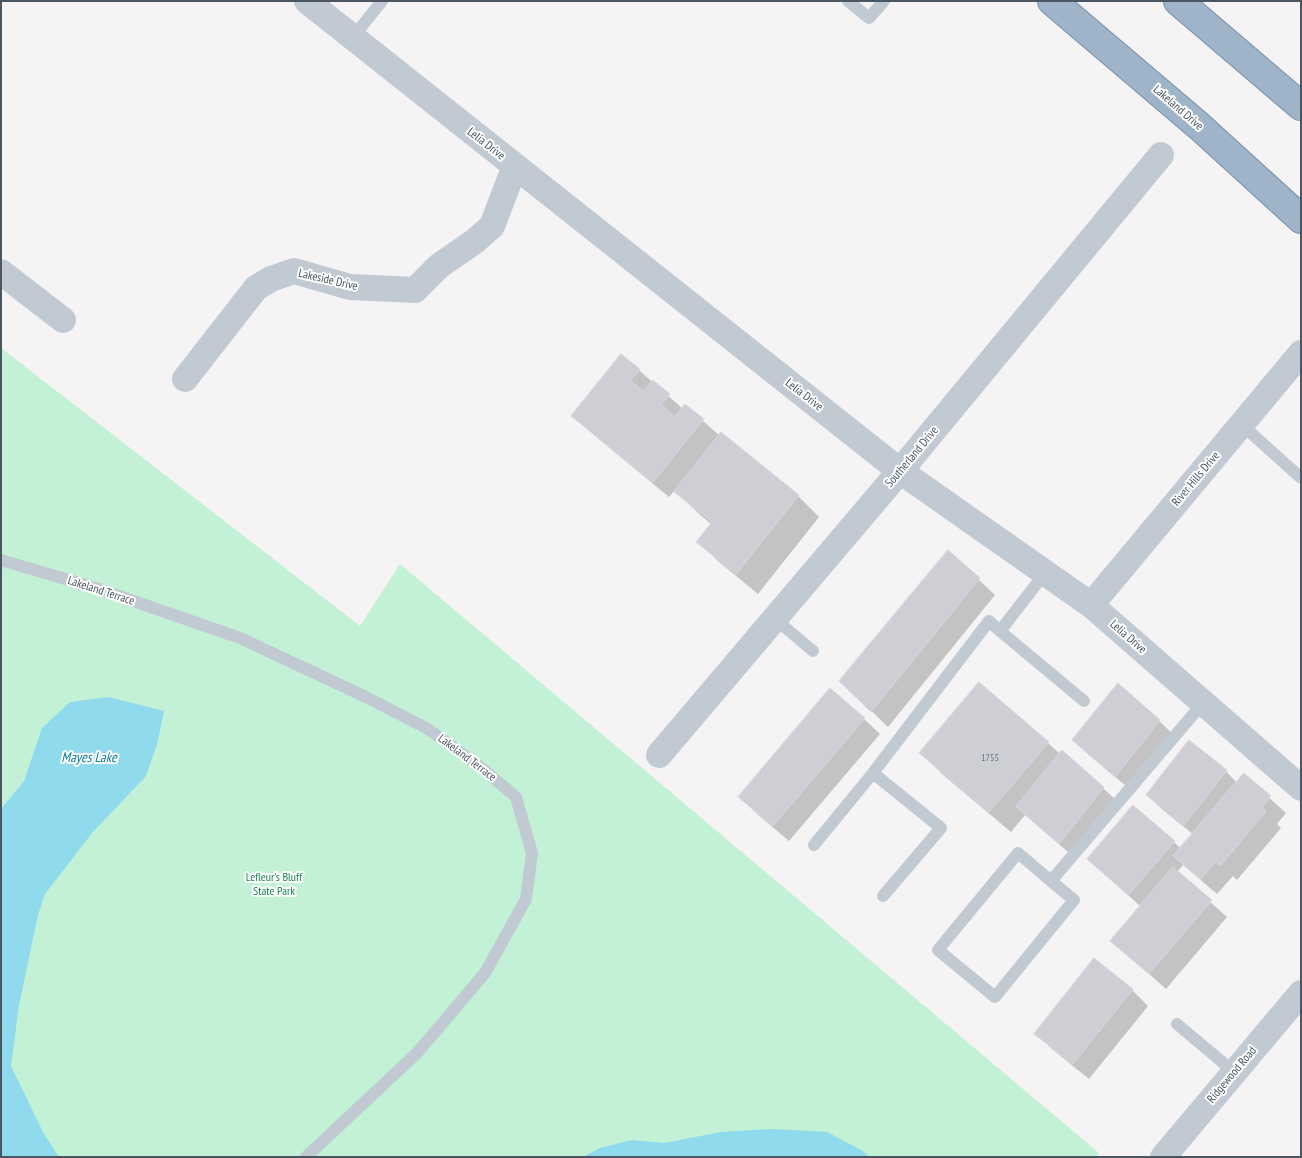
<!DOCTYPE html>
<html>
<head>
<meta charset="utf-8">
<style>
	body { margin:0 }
	#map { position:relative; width:1302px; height:1158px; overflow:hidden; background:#f5f3f3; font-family:"PT Sans Narrow",sans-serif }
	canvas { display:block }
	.frame { position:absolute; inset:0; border:2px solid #4a5661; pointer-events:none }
</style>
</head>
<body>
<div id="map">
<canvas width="1302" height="1158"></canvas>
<div class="frame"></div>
</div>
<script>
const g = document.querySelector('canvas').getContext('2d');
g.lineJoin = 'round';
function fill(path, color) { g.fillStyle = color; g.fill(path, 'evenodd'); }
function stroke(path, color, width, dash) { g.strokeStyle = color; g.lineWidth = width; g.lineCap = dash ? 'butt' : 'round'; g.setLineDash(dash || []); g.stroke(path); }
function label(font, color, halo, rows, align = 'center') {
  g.font = font + ' "PT Sans Narrow",sans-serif'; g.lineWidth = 4; g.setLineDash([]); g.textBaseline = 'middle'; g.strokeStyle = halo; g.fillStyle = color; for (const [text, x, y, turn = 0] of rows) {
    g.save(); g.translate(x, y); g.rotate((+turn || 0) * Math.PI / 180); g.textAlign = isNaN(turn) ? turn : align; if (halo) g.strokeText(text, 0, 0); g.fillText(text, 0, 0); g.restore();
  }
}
fill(new Path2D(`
	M1 348 360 626 400 564 1099 1153 1096 1157H1Z`), '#c3f1d5');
fill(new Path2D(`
	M109 697 164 711 158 741 146 776 92 833 45 894 38 915 19 1005 11 1066 44 1134 59 1157H1V809L24 781 42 728 70 702Z
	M772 1129 827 1132 863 1151 869 1157H583L600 1148 632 1140 664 1143 721 1132Z`), '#90daee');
fill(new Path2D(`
	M639 370 683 409 686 406 720 436 722 434 798 496 819 517 758 594 719 562 698 542 712 525 697 512 675 490 669 497 589 431 573 416Z
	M948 551 995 595 888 727 857 697Z
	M864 719 880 734 789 841 756 813 740 797Z
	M1159 721 1175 736 1132 791 1090 756 1074 740Z
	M1189 742 1226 771 1237 783 1244 775 1286 813 1277 824 1281 828 1237 880 1233 876 1217 894 1183 865 1177 872 1227 917 1166 989 1112 941 1141 907 1089 859 1174 842 1181 849 1194 835 1163 810 1147 795Z
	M1048 743 1060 754 1103 788 1119 803 1076 859 1025 815 1011 832 942 774 921 753Z
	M1132 990 1148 1006 1089 1079 1052 1049 1036 1034Z`), '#0003');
const building = new Path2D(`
	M621 354 640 369 630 381 643 391 653 380 670 394 661 405 675 417 685 404 704 419 653 482 571 416Z
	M721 432 799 495 736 574 696 542 712 522 674 492Z
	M948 550 980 578 871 712 839 681Z
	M979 682 1049 742 989 812 919 753Z
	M1118 683 1160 720 1115 777 1072 740Z
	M830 688 865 718 773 826 738 797Z
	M1189 740 1227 770 1184 825 1146 795Z
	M1062 750 1104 787 1059 844 1016 807Z
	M1244 773 1271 796 1262 807 1266 811 1221 865 1216 861 1201 879 1173 856Z
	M1133 805 1175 841 1128 895 1087 859Z
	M1173 867 1212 900 1149 974 1110 941Z
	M1094 958 1133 989 1073 1064 1034 1034Z`);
fill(building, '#cdcfd5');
stroke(building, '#d7d9de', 1);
const trunk = new Path2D(`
	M1052 1 1199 126 1301 219
	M1178 1 1301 106`);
stroke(trunk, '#7690ad', 30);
stroke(new Path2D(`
	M848 1 869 18 884 1
	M353 37 382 1
	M1242 425 1300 477
	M1 560 99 589 240 638 366 697 428 729 483 769 516 797 532 853 526 899 485 973 417 1053 306 1157
	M1045 573 1000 631 1084 701
	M775 619 813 651
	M814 845 873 773
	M1051 881 1018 853 938 950 995 997 1074 900 1051 881 1203 703
	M883 896 941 828 873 773 989 621 1000 631
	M1177 1024 1234 1072`), '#c1cad2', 12);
stroke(new Path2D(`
	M307 1 900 471 1091 605 1301 788
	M1 272 63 320
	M185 379 256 288 271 279 294 271 350 287 415 290 439 266 475 241 492 226 515 166
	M1091 605 1301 353
	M659 755 900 471 1161 155
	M1163 1157 1301 993`), '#c1cad2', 26);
stroke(trunk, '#9fb4c9', 28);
label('10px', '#6b747e', null, [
	["1755",990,758]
]);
label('12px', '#4a5661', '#fff', [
	["Lakeland Drive",1178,108,41],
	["Lelia Drive",486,144,38],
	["Lakeside Drive",328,280,13],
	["Lelia Drive",804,395,38],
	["Southerland Drive",912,457,-50],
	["River Hills Drive",1196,479,-50],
	["Lakeland Terrace",101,591,18],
	["Lelia Drive",1128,637,41],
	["Lakeland Terrace",467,758,37],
	["Ridgewood Road",1232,1075,-50]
]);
label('12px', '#17864f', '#fff', [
	["Lefleur's Bluff",274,878],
	["State Park",274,892]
]);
label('italic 14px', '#0c7c9b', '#fff', [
	["Mayes Lake",89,758]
]);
</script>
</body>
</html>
